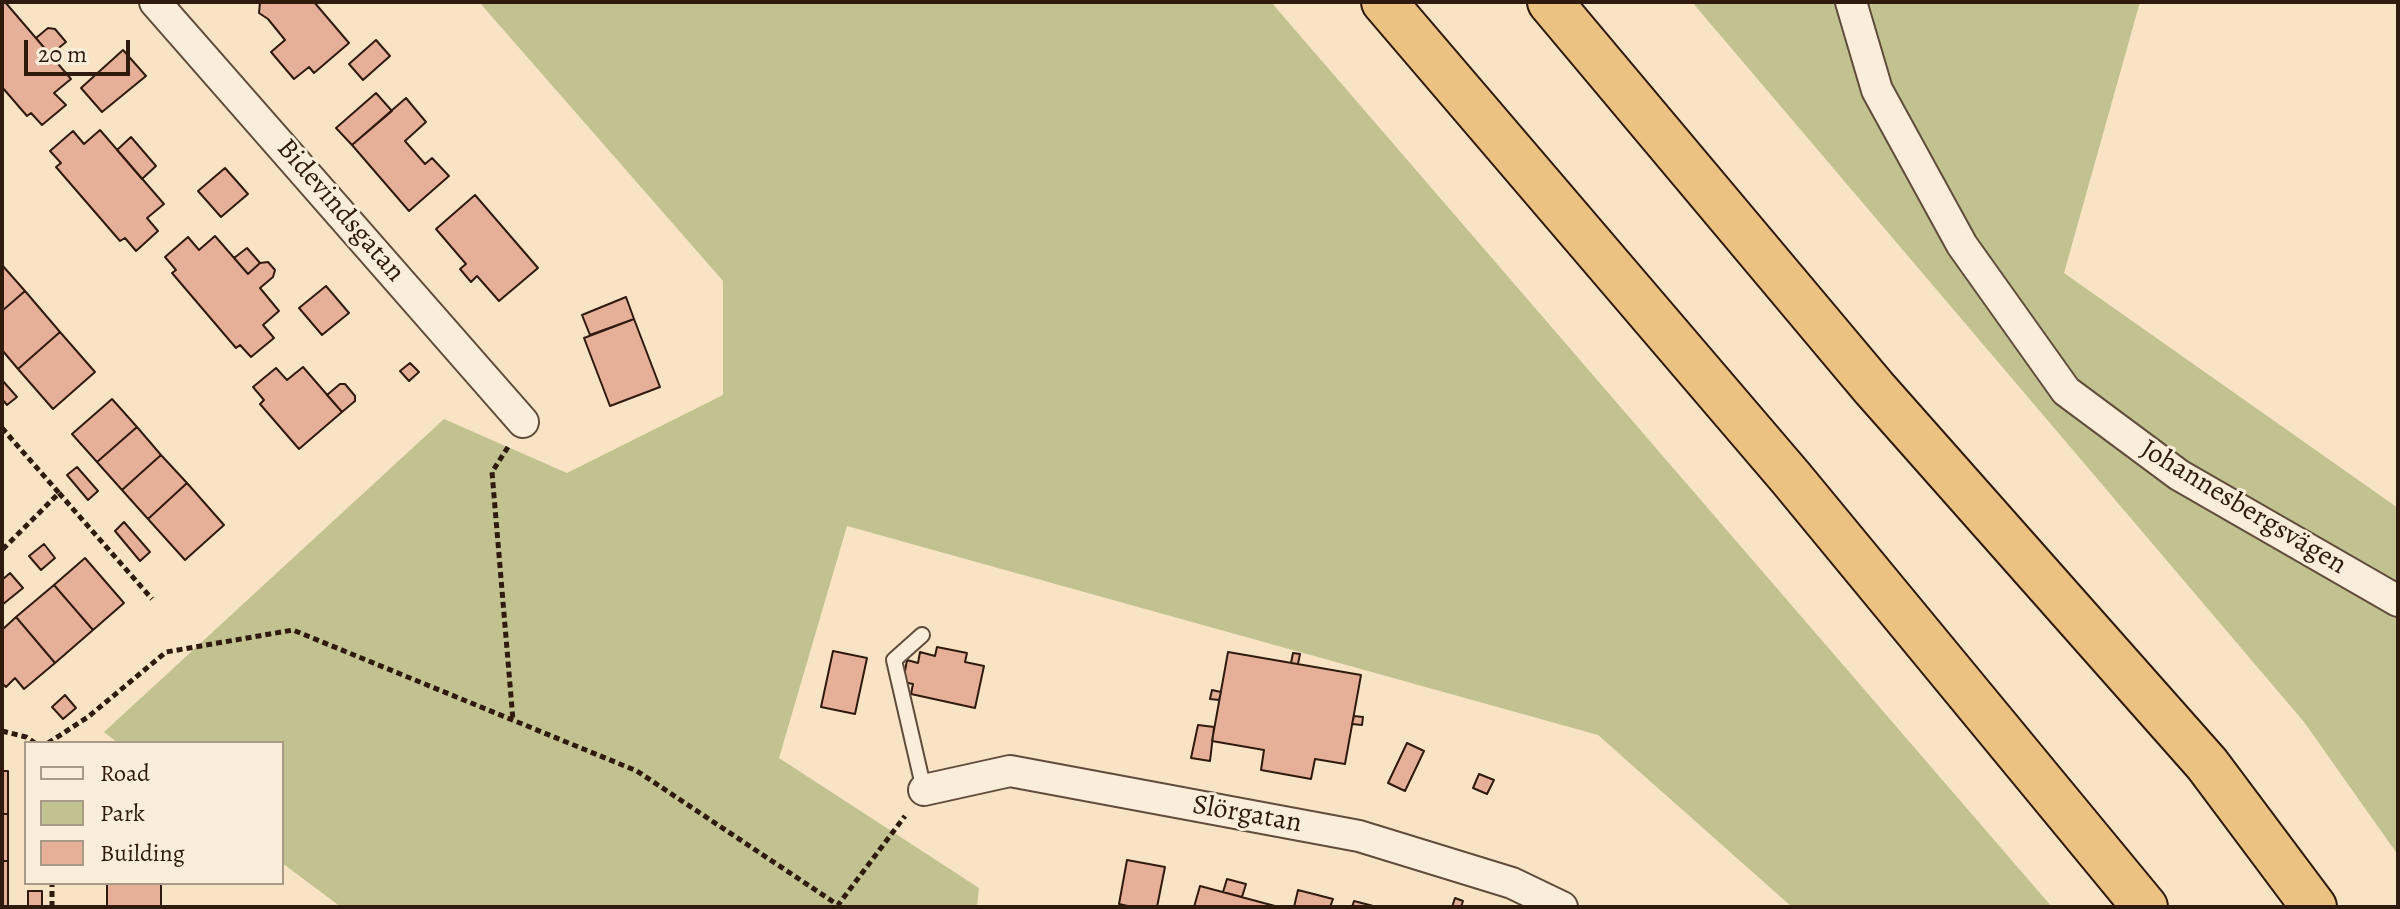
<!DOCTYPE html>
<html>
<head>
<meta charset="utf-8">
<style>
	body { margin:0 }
	#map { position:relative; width:2400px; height:909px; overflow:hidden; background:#f8e4c5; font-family:Alegreya,serif }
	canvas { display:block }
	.frame { position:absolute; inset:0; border:4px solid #2f1a0d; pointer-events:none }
	.legend { position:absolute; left:24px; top:741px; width:260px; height:144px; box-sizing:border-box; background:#faedd9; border:2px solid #a99987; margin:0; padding:10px 14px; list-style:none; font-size:24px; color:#2f1a0d }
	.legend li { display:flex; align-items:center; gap:16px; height:40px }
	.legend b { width:40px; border:2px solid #a99987 }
	.scale { position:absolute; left:24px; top:40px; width:106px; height:36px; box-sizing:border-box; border:4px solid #2f1a0d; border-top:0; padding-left:10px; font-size:24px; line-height:28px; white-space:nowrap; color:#2f1a0d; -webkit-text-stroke:6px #faedd9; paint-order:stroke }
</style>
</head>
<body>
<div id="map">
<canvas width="2400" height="909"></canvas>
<div class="frame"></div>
<ul class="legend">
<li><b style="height:10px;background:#faedd9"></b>Road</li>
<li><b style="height:22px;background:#c2c291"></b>Park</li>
<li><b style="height:22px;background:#e6b098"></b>Building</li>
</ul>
<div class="scale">20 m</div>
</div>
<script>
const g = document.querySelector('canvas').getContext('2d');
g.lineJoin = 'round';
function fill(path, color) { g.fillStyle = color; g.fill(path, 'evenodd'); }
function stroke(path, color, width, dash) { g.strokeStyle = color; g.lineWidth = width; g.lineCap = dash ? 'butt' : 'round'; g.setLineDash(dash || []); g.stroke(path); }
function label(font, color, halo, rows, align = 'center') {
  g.font = font + ' Alegreya,serif'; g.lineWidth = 6; g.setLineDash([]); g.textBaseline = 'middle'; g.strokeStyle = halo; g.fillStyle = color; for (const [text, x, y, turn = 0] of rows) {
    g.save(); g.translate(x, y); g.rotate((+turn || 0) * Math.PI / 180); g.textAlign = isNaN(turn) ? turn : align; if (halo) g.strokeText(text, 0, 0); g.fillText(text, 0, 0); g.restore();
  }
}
fill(new Path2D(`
	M479 2H1271L2052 907H1792L1598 735 847 526 779 758 979 888 977 907H341L282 863V743H118L104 732 444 419 567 473 723 395V281Z
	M1692 2H2140L2064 273 2398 508V855L2304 722Z`), '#c2c291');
const building = new Path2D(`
	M2 2H5L71 79 54 93 66 105 42 125 31 113 27 116 2 87Z
	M260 2H314L349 43 314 73 309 67 294 79 271 52 285 40 268 19 259 13Z
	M48 28 55 29 66 42 50 55 36 38Z
	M376 40 390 56 363 80 349 64Z
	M123 50 146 76 102 112 81 88Z
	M376 93 392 111 352 145 336 128Z
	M406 98 426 122 405 141 425 164 432 158 449 176 409 211 352 145Z
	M100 130 164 204 147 218 158 231 136 251 125 238 120 241 56 167 61 163 50 151 73 131 84 144Z
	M131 137 156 166 142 179 117 150Z
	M225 168 248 194 221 217 198 191Z
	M475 195 538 268 499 301 477 276 471 282 460 269 466 264 436 229Z
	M215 236 248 274 260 263 268 262 275 270 273 277 260 288 279 311 263 325 274 338 251 357 240 345 236 348 172 273 176 270 165 257 188 237 199 250Z
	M247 248 260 263 248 274 234 258Z
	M2 265 25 291 2 311Z
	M326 286 349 313 322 335 299 308Z
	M25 291 60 332 18 369 2 350V311Z
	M626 297 634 319 590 335 582 315Z
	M634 319 660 387 610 406 584 338Z
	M60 332 95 372 53 409 18 369Z
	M410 363 419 372 409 381 400 371Z
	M303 367 342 412 299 449 260 404 264 400 253 387 276 368 287 380Z
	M2 380 17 397 7 405 2 399Z
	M340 384H345L355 396V401L342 412 327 395Z
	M112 399 137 427 97 462 72 434Z
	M137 427 161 455 122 490 97 462Z
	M161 455 187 483 148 519 122 490Z
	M77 467 98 491 88 500 67 475Z
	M187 483 224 525 185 560 148 519Z
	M124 522 150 552 140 561 115 531Z
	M44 544 55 558 41 570 29 556Z
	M85 558 124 603 93 630 54 585Z
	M10 573 23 588 2 605V580Z
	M54 585 93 630 55 663 16 617Z
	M16 617 55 663 24 689 15 678 6 687 2 683V630Z
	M937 647 967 653 965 662 984 666 975 708 911 694 913 684 903 682 907 660 918 663 920 652 935 656Z
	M833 651 867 658 855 714 821 707Z
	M1228 652 1361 675 1345 764 1315 759 1311 779 1261 770 1264 750 1212 741Z
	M1293 653 1300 654 1298 664 1291 663Z
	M1212 690 1221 692 1219 700 1210 699Z
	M65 695 76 708 63 719 52 707Z
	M1354 716 1363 717 1362 725 1352 724Z
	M1198 725 1214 727 1210 761 1191 758Z
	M1407 743 1424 751 1405 791 1388 783Z
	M2 771H8V814H2Z
	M1479 774 1494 780 1487 794 1473 788Z
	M2 814H8V861H2Z
	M1127 860 1165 867 1157 907H1132L1119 904Z
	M2 861H8V907H2Z
	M1227 879 1246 884 1242 897 1223 892Z
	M107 883H161V907H107Z
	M1200 886 1275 906V907H1194Z
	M1298 890 1333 899 1330 907H1294Z
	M28 891H42V907H28Z
	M1455 898 1463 901 1461 907H1452Z
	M1354 901 1377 907H1352Z`);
fill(building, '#e6b098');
stroke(building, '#2f1a0d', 2);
const lane = new Path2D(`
	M922 635 894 660 924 790`);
const street = new Path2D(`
	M155 2 523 422
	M1851 2 1877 90 1962 245 2066 391 2179 475 2398 601
	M924 790 1010 771 1359 836 1512 883 1562 907`);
const highway = new Path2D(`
	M1384 2 1791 478 2145 907
	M1550 2 1874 388 2207 764 2314 907`);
stroke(lane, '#614c3b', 18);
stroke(street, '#614c3b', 34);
stroke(highway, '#2f1a0d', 48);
stroke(new Path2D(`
	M2 428 59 493 2 550
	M508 447 492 472 513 720
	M59 493 152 599
	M2 731 26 737 35 743
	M48 743 88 717 166 652 293 630 637 771 838 905 905 816
	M52 907V883`), '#2f1a0d', 5, [6, 4]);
stroke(lane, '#faedd9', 14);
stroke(street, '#faedd9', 30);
stroke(highway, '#ecc282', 44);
label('28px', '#2f1a0d', '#faedd9', [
	["Bidevindsgatan",340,211,49],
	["Johannesbergsvägen",2243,508,31],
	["Slörgatan",1247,815,10]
]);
</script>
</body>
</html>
